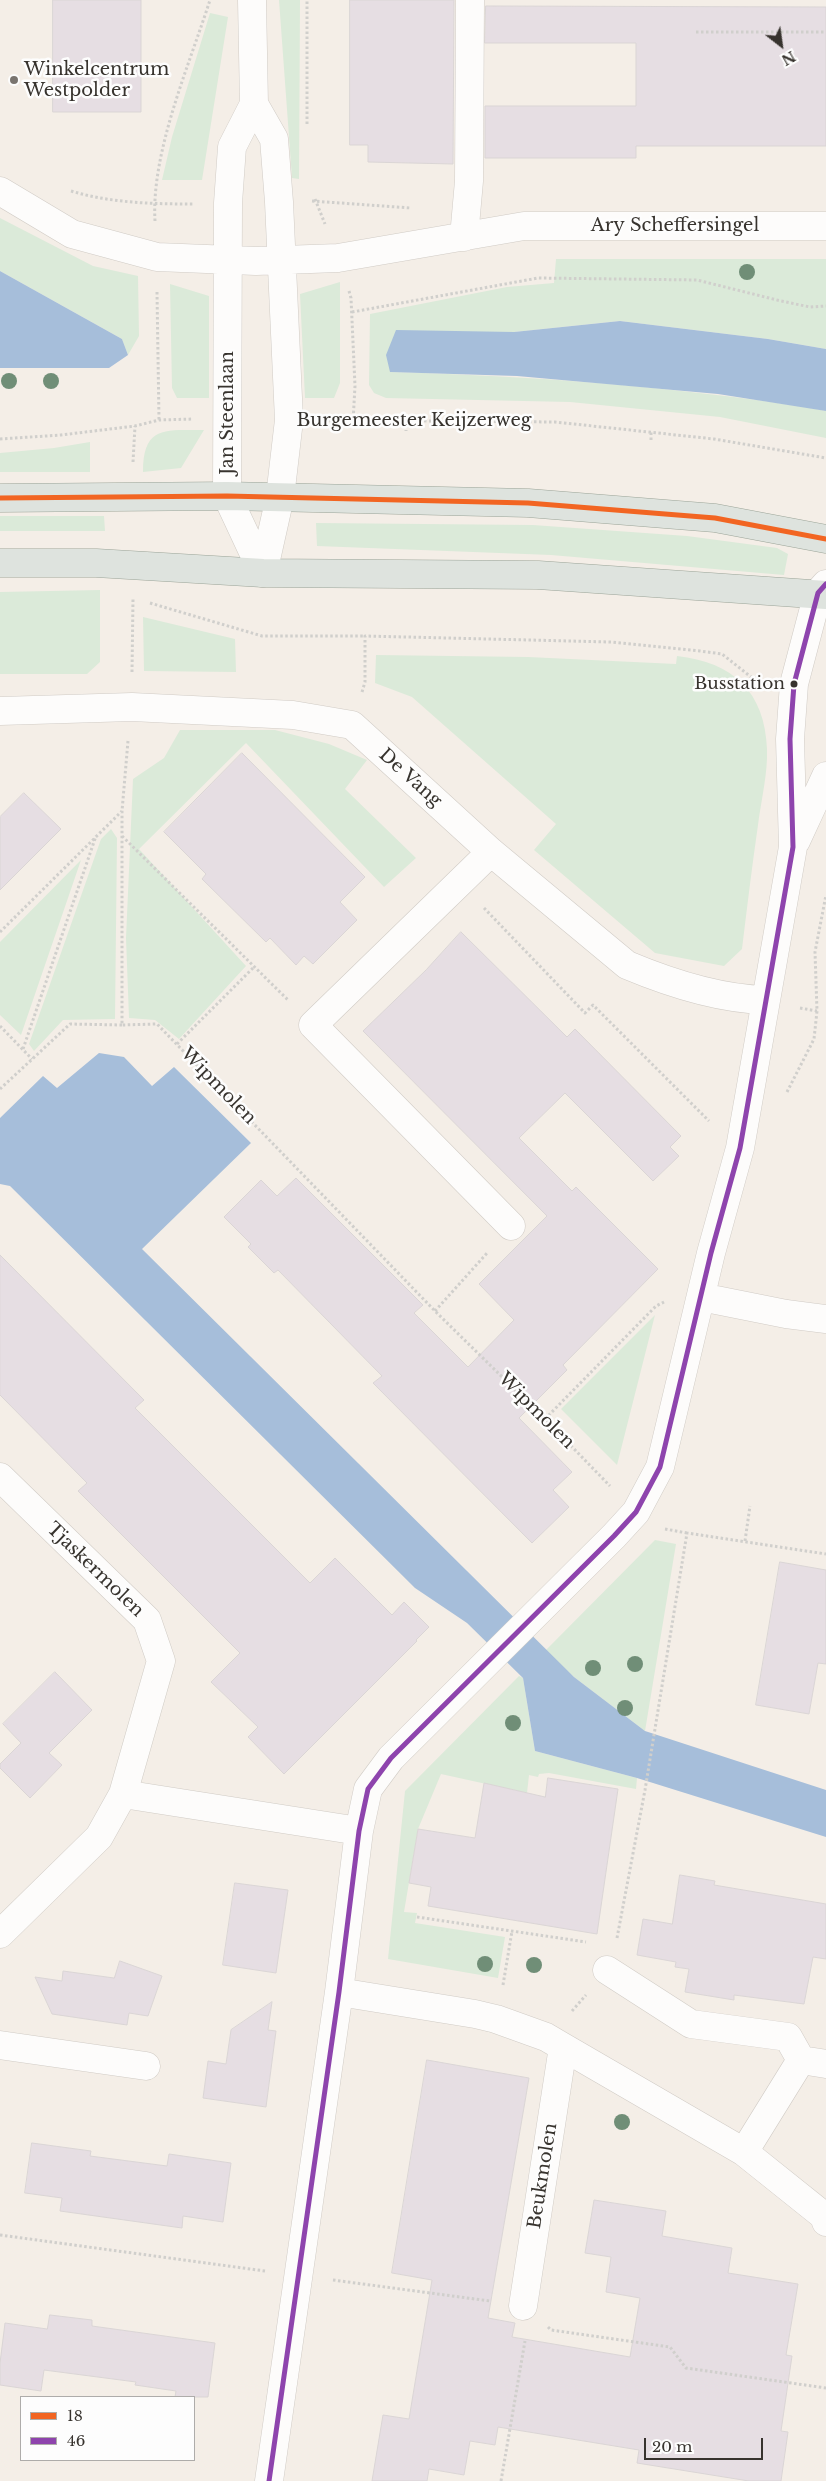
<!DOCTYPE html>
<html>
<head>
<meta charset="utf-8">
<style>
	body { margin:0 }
	#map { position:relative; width:826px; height:2481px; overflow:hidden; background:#f4eee7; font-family:"Libre Baskerville",serif }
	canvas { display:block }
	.legend { position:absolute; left:20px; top:2396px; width:175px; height:65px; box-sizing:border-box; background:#fdfdfd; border:1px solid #aeacaa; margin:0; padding:6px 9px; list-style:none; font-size:15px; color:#37332e }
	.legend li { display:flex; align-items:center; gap:10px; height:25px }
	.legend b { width:25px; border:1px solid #aeacaa }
	.north { position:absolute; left:756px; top:20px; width:50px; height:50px; -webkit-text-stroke:4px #fdfdfd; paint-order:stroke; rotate:150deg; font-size:14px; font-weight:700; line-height:20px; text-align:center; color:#37332e }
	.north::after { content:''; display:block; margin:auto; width:18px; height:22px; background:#37332e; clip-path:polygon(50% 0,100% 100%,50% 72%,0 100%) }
	.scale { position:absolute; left:644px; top:2438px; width:119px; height:22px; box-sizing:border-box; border:2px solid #37332e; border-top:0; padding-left:6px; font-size:15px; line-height:18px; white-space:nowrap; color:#37332e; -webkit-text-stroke:4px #fdfdfd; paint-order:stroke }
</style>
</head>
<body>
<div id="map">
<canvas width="826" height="2481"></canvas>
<ul class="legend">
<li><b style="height:6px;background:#f26522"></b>18</li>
<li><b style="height:6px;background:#8e44ad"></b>46</li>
</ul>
<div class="north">N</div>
<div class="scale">20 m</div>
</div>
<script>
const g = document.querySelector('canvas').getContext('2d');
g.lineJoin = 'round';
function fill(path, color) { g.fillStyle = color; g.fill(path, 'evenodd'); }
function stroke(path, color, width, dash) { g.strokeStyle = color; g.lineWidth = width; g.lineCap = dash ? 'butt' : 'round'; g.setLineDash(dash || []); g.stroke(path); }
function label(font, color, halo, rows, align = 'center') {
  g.font = font + ' "Libre Baskerville",serif'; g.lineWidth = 5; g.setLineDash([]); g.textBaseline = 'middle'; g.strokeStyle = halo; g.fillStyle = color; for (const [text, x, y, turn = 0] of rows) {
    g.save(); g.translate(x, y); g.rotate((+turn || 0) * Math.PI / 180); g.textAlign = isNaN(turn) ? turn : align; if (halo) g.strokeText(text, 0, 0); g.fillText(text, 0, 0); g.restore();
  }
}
fill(new Path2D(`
	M279 0H300L299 179 292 178Z
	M210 13 228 17 202 180H162L172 137Z
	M0 218 93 266 138 276 139 336 128 355 122 339 0 271Z
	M556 259H826V349L768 339 620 321 514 332 390 372C532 376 670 386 811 408L826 411V438L720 417 570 402 386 398 374 393 369 385 370 314 507 287 554 283Z
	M340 282V383L334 398H305L300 294Z
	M170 284 209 296V398H177L172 388Z
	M204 430 181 468 143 472C143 424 167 431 204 430Z
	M90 442V472H0V453L54 448Z
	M0 516H104L105 531H0Z
	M316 523 533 525 687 536 777 548 788 554 784 575 551 555 317 546Z
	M100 590V662L87 674H0V592Z
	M143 617 235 639 236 672 144 671Z
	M376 655 528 657 676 664 677 656C733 662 765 692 767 749 768 773 761 801 758 825 752 866 747 908 742 949L724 966 655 953 534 850 556 824 412 697 375 683Z
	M180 730H275L329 744 367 760 345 789 416 858 384 887 246 743 139 849 246 966 179 1039 155 1020 129 1018 126 938 133 779 164 758Z
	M111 829 117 838 115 1019 63 1020 34 1051 29 1044 101 839Z
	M81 860 21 1035 0 1015V942Z
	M655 1315 617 1465 561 1409Z
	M655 1540 676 1544 645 1731 574 1677 545 1651Z
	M519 1676 523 1678 535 1751 637 1778 636 1789 549 1773 539 1774 538 1777 529 1775 527 1793 441 1774 418 1829 404 1912 417 1913 415 1923 505 1937 498 1978 388 1959 405 1791Z`), '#dbead9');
fill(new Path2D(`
	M0 271 122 339 128 355 109 368H0Z
	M620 321 768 339 826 349V411L718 394 517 376 390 372 386 355 396 330 514 332Z
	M99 1053 124 1057 152 1086 174 1067 251 1143 142 1249 574 1677 645 1731 826 1790V1837L637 1778 535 1751 523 1678 467 1623 415 1588 10 1186 0 1184V1118L43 1076 57 1088Z`), '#a6beda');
const building = new Path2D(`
	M53 0H141V112H53Z
	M350 0H454L453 164 368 162V145H350Z
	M486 6 826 7V146H636V158H485V106H636V43H485Z
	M242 753 365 877 340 902 357 920 313 964 304 956 296 965 270 938 266 942 202 879 206 874 164 832Z
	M24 793 61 829 0 890V817Z
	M461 932 567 1037 575 1029 681 1136 670 1147 679 1156 653 1181 565 1093 519 1138 572 1191 576 1187 658 1269 563 1365 567 1370 519 1418 572 1472 553 1490 569 1507 532 1543 373 1383 382 1376 278 1270 274 1273 248 1247 251 1244 224 1217 261 1180 277 1196 296 1178 423 1305 414 1313 468 1367 514 1320 479 1284 547 1216 363 1031 426 970Z
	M0 1255 144 1400 135 1408 310 1583 335 1558 392 1615 404 1602 429 1627 416 1640 417 1641 284 1774 248 1737 258 1727 211 1682 240 1653 78 1491 87 1483 0 1395Z
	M780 1562 826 1570V1664L818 1663 809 1714 756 1705Z
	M55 1672 92 1710 49 1753 62 1765 30 1798 0 1768V1764L21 1743 3 1724Z
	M548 1778 618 1789 597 1934 428 1906 431 1887 409 1883 418 1829 475 1838 484 1783 545 1797Z
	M680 1875 715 1881 714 1885 826 1904V1959L813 1957 804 2004 734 1995V2000L685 1992 689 1969 675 1967 676 1962 637 1955 643 1919 672 1924Z
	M235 1883 288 1890 276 1973 223 1965Z
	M120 1961 162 1976 148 2016 129 2013 127 2025 52 2014 35 1977 62 1981 63 1971 114 1978Z
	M272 2002 268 2030 276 2031 266 2107 203 2098 208 2061 226 2064 231 2030Z
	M427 2060 529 2078 488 2318 515 2323 512 2337 630 2357 640 2298 606 2292 611 2257 585 2253 594 2200 666 2211 662 2236 732 2248 728 2273 798 2284 786 2355 792 2356 781 2431 788 2432 781 2481H749L637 2463 639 2450 498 2427 495 2445 470 2441 464 2475 429 2469 427 2481H372L383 2415 409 2419 432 2280 392 2273Z
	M32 2143 91 2151 90 2156 167 2166 169 2154 231 2163 223 2222 183 2216 182 2228 60 2211 62 2198 25 2193Z
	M50 2315 92 2320V2326L215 2343 208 2397H175L176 2391 135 2385 136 2382 44 2370 41 2391 0 2385V2363L5 2323 47 2329Z`);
fill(building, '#e6dee3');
stroke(building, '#dad5d5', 1);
const minor = new Path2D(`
	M252 0 254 104 232 147 228 203 227 496 263 573
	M254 104 274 139 279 202 289 420 280 497 263 573
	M0 191 72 234 157 257 256 261 338 258 524 226H826
	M464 237 469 181 470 0
	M0 711 132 707 293 715 352 725 491 852 627 965C670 983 719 999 766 1000
	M796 841 826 776
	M491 852 313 1025 511 1226
	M701 1297 786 1314 826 1319
	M0 1477 147 1620 161 1661 123 1794 99 1837 0 1934
	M123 1794 359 1831
	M607 1970 691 2024 788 2037 801 2060
	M339 1992 475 2014 496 2019 546 2037 563 2047 744 2152 824 2216 826 2222
	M0 2045 146 2066
	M744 2152 801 2060 826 2064
	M523 2306 563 2047
	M269 2481 339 1992 359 1831 368 1789 391 1758 614 1536 636 1512 660 1467 711 1253 740 1148 793 847 790 739 794 684 818 593 826 584`);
const major = new Path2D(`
	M0 498 227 496 528 503 715 518 826 539
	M0 563H96L263 573 538 575 826 595`);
stroke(minor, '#d0cbc5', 29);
stroke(major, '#9ba498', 29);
stroke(new Path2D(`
	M696 32H826
	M307 124V0
	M71 191C111 203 152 204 193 204
	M315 199 325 224
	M312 201 411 208
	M155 221C151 152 189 66 210 0
	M349 291 351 298 355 386 353 422
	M157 292 159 420
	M352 312 538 278 697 280 781 301 810 307 826 306
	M324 420 555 422 714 439 826 458
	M406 420V431
	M0 439 61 435 135 426 159 420 193 419
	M651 440V432
	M133 462 135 426
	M150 603 262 636H365
	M132 672 133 599
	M362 692 365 682V636L611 642 700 651 722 654 751 677 761 679
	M128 741 122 811V1025L157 1024 435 1311 545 1419 610 1486
	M122 836 288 1000
	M484 908 585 1013 593 1005 709 1121
	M0 932 122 811
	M800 1008 817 1011
	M0 1026 32 1059
	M177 1044 254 967
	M23 1049 96 836
	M0 1089 70 1024 122 1025
	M787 1092 814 1039 817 1011 815 952 826 895
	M435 1311 488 1252
	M545 1419 656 1306 664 1302
	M665 1529 687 1533
	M745 1541 750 1506
	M417 1917 586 1942
	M617 1938 645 1790 687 1533 826 1554
	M503 1985 512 1931
	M572 2011 586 1995
	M0 2235 265 2271
	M333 2280 490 2301
	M548 2327 551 2330 670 2347 686 2368 826 2388
	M501 2481 525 2341`), '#d0cfcc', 3, [2.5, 2.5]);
stroke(minor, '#fdfcfb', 28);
stroke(major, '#dee3de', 28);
stroke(new Path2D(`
	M0 498 227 496 528 503 715 518 826 539`), '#f26522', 5);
stroke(new Path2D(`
	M269 2481 339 1992 359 1831 368 1789 391 1758 614 1536 636 1512 660 1467 711 1253 740 1148 793 847 790 739 794 684 818 593 826 584`), '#8e44ad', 5);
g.fillStyle = '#708e77';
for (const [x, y] of [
	[747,272],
	[9,381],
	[51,381],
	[635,1664],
	[593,1668],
	[625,1708],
	[513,1723],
	[485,1964],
	[534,1965],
	[622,2122]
]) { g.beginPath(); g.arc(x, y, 8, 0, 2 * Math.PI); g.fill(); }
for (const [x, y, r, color] of [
	[14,80,5,"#79746f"],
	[794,684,4.5,"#37332e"]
]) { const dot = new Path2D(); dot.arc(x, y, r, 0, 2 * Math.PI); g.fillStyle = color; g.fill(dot); stroke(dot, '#fdfdfd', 2); }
label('17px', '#37332e', '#fdfdfd', [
	["Busstation",785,684]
], 'right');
label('18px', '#37332e', '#fdfdfd', [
	["Winkelcentrum",24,70],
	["Westpolder",24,91]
], 'left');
label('18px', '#37332e', '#fdfdfd', [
	["Ary Scheffersingel",675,226],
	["Jan Steenlaan",228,413,-90],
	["Burgemeester Keijzerweg",414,421],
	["De Vang",410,778,42],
	["Wipmolen",218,1086,46],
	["Wipmolen",536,1411,45],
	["Tjaskermolen",95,1570,44],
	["Beukmolen",543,2176,-81]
]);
</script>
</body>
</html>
